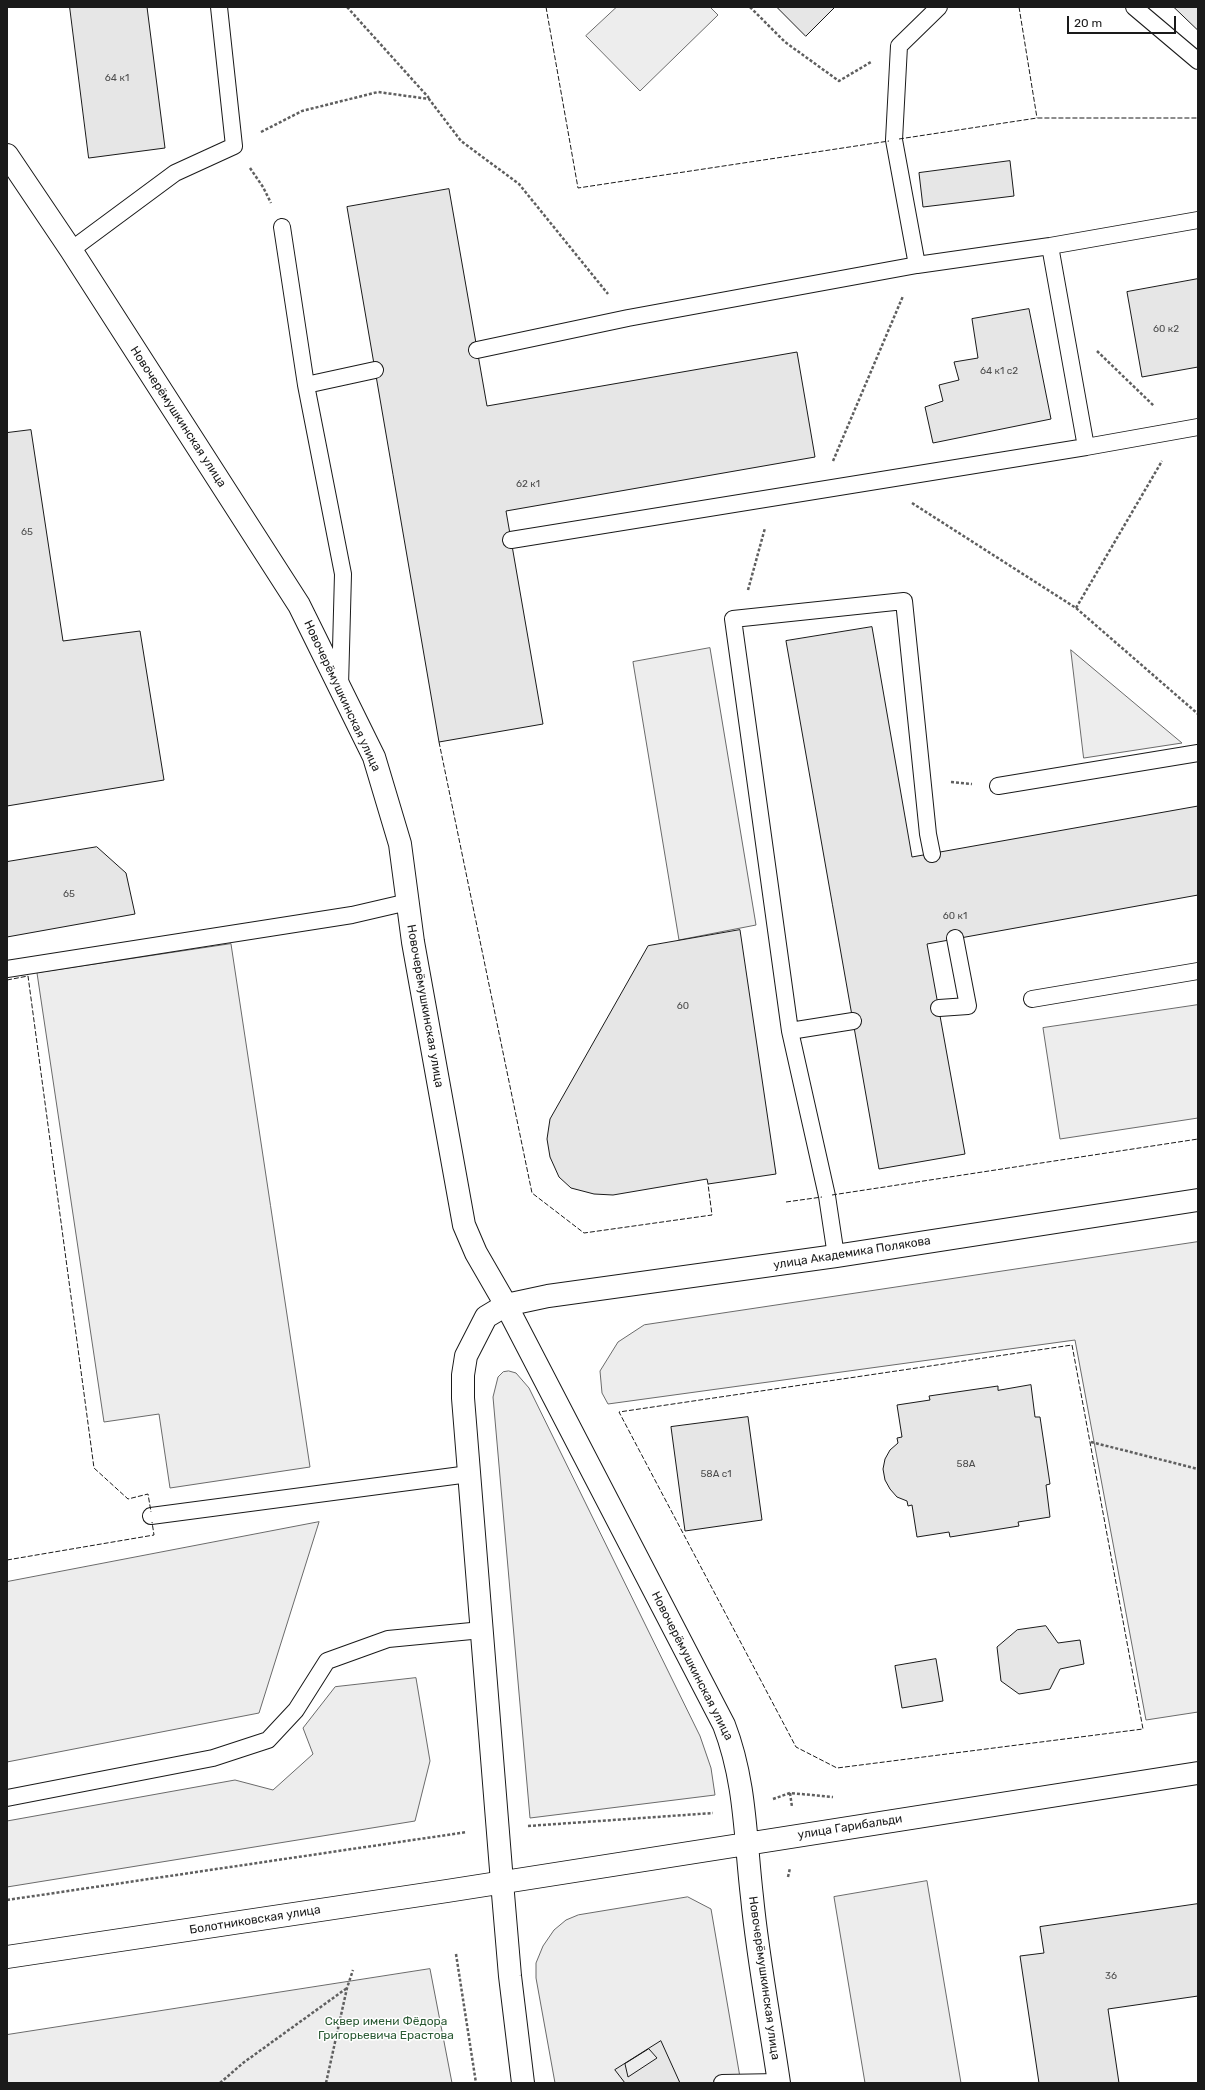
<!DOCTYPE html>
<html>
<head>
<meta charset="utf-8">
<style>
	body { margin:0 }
	#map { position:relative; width:1205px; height:2090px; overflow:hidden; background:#fff; font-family:Rubik,sans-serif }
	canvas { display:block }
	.frame { position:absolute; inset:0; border:8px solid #1a1a1a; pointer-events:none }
	.scale { position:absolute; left:1067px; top:16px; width:109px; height:18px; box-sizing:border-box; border:2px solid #1a1a1a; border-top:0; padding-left:5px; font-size:12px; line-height:14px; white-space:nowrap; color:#1a1a1a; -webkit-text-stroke:3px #fff; paint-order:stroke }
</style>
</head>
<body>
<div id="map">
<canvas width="1205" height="2090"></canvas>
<div class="frame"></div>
<div class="scale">20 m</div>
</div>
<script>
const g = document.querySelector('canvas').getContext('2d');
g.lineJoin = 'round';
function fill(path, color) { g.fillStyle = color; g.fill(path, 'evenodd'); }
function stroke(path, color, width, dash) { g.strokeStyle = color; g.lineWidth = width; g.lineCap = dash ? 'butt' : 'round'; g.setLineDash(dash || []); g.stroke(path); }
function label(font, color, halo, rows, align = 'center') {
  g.font = font + ' Rubik,sans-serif'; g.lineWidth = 3; g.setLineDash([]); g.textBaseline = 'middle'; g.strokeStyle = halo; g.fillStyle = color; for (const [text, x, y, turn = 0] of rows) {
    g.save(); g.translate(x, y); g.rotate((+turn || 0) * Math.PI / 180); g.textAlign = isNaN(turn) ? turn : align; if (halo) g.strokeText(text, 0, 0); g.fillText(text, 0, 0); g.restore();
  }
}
const built = new Path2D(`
	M617 7H710L718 15 640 91 586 36Z
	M710 648 756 925 679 940 633 662Z
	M1071 650 1182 743 1084 758Z
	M231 944 310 1467 170 1488 159 1414 104 1422 37 973Z
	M1198 1005V1118L1060 1139 1043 1028Z
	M1198 1242V1712L1146 1720 1075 1340 608 1404 602 1393 600 1371 618 1342 644 1325Z
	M509 1371 516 1373 529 1388 700 1736 711 1768 715 1795 530 1818 493 1397 498 1377 503 1372Z
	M319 1522 259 1713 7 1762V1582Z
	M416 1678 430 1761 415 1821 7 1887V1821L235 1780 273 1790 313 1754 303 1728 335 1687Z
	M927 1881 961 2083H865L834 1897Z
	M688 1897 711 1909 741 2083H555L536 1978V1963L543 1946 554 1930 566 1920 578 1915Z
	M430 1969 452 2083H7V2035Z`);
fill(built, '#ededed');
stroke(built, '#6a6a6a', 1);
const building = new Path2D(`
	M70 7H147L165 148 89 158Z
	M777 7H835L806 36Z
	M1174 7H1198V30Z
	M1010 161 1014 196 923 207 919 173Z
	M449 189 487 406 797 352 815 457 506 511 543 724 439 742 347 207Z
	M1198 279V367L1142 377 1127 292Z
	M1029 309 1051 419 933 443 925 407 943 401 939 385 959 380 954 362 978 358 972 319Z
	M31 430 63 641 140 631 164 780 7 806V433Z
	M872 627 912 857 1198 806V895L927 944 965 1154 879 1169 786 641Z
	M97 847 126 873 135 914 7 937V862Z
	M740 930 776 1174 708 1184 707 1179 613 1195 594 1194 571 1188 559 1177 550 1157 547 1139 550 1119 648 946Z
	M1031 1385 1035 1417H1040L1050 1484 1046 1485 1050 1517 1018 1522 1019 1526 950 1537 949 1532 917 1537 912 1505 908 1506 907 1501 897 1497 890 1489 885 1480 883 1469 885 1459 890 1450 898 1443 897 1438 902 1437 897 1405 930 1400 929 1396 998 1386V1390Z
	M748 1417 762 1520 685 1531 671 1427Z
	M1046 1626 1058 1643 1080 1640 1084 1664 1060 1669 1050 1689 1019 1694 1001 1681 997 1647 1017 1630Z
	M936 1659 943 1701 902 1708 895 1666Z
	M1198 1904V1996L1108 2009 1119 2083H1039L1020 1956 1044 1953 1040 1927Z
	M661 2041 680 2083H625L615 2070Z
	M649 2049 657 2058 628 2077 625 2064Z`);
fill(building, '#e6e6e6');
stroke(building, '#1a1a1a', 1);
const lane = new Path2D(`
	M1134 7 1198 61
	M282 227 306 385 343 574 340 686
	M71 250 175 173 234 146 219 7
	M917 265 894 140 899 46 939 7
	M477 350 628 318 917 265 1050 246 1198 220
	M306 385 375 370
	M1086 447 1198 427
	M511 540 1086 447 1050 246
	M998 786 1198 753
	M7 969 352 915 408 902
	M1032 999 1198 971
	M939 1008 968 1006 955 938
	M790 1031 853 1021
	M836 1256 827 1196 790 1031 733 619 904 601 928 834 932 854
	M151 1516 469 1474
	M7 1798 213 1758 268 1740 296 1710 327 1661 388 1639 482 1630
	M722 2083 779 2082`);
const street = new Path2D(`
	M502 1882 463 1398V1375L466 1356 486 1317 506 1305 548 1296 836 1256 1198 1200`);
const secondary = new Path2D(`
	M7 155 71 250 299 605 374 757 400 844 413 942 464 1225 476 1253 506 1305 724 1725C746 1782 745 1838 752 1897 758 1959 770 2021 779 2083
	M502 1882 510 1976 523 2083
	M7 1957 447 1891 1198 1773`);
stroke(lane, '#1a1a1a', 18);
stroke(street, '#1a1a1a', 24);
stroke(secondary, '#1a1a1a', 24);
stroke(new Path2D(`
	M347 7 429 98
	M750 7 785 42 839 81 871 62
	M261 132 302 111 378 92 429 99 461 141 519 184 608 294
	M250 168 263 187 271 203
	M1097 351 1154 406
	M833 461 903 296
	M912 503 1076 608 1198 714
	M748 590 765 528
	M1076 608 1162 461
	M951 782 972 784
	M1091 1442 1198 1469
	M790 1793 792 1807
	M773 1799 790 1793 833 1797
	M528 1826 713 1813
	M788 1877 790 1868
	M7 1900 467 1832
	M456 1954 476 2083
	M220 2083 243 2063 347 1988
	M326 2083 347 1988 353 1970`), '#5f5f5f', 2.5, [3, 2]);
stroke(lane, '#fff', 16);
stroke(street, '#fff', 22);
stroke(secondary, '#fff', 22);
stroke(new Path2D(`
	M546 7 578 188 889 141
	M1019 7 1037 118
	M899 139 1037 118H1198
	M439 742 532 1193 584 1233 712 1215 708 1184
	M7 980 28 976 94 1468 128 1499 148 1494 151 1512
	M832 1195 1198 1139
	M786 1202 822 1197
	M1072 1345 1143 1729 837 1768 796 1747 619 1412Z
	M7 1560 154 1535 152 1522`), '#1a1a1a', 1, [5, 2]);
label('10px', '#4d4d4d', null, [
	["64 к1",117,78],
	["60 к2",1166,329],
	["64 к1 с2",999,371],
	["62 к1",528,484],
	["65",27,532],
	["65",69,894],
	["60 к1",955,916],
	["60",683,1006],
	["58А",966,1464],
	["58А с1",716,1474],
	["36",1111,1976]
]);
label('12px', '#1a1a1a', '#fff', [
	["Новочерёмушкинская улица",178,417,57],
	["Новочерёмушкинская улица",342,696,65],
	["Новочерёмушкинская улица",425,1006,80],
	["улица Академика Полякова",852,1253,-9],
	["Новочерёмушкинская улица",692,1666,63],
	["улица Гарибальди",850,1827,-9],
	["Болотниковская улица",255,1920,-9],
	["Новочерёмушкинская улица",764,1978,82]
]);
label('12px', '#2b5a34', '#fff', [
	["Сквер имени Фёдора",386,2022],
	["Григорьевича Ерастова",386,2036]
]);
</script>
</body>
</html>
